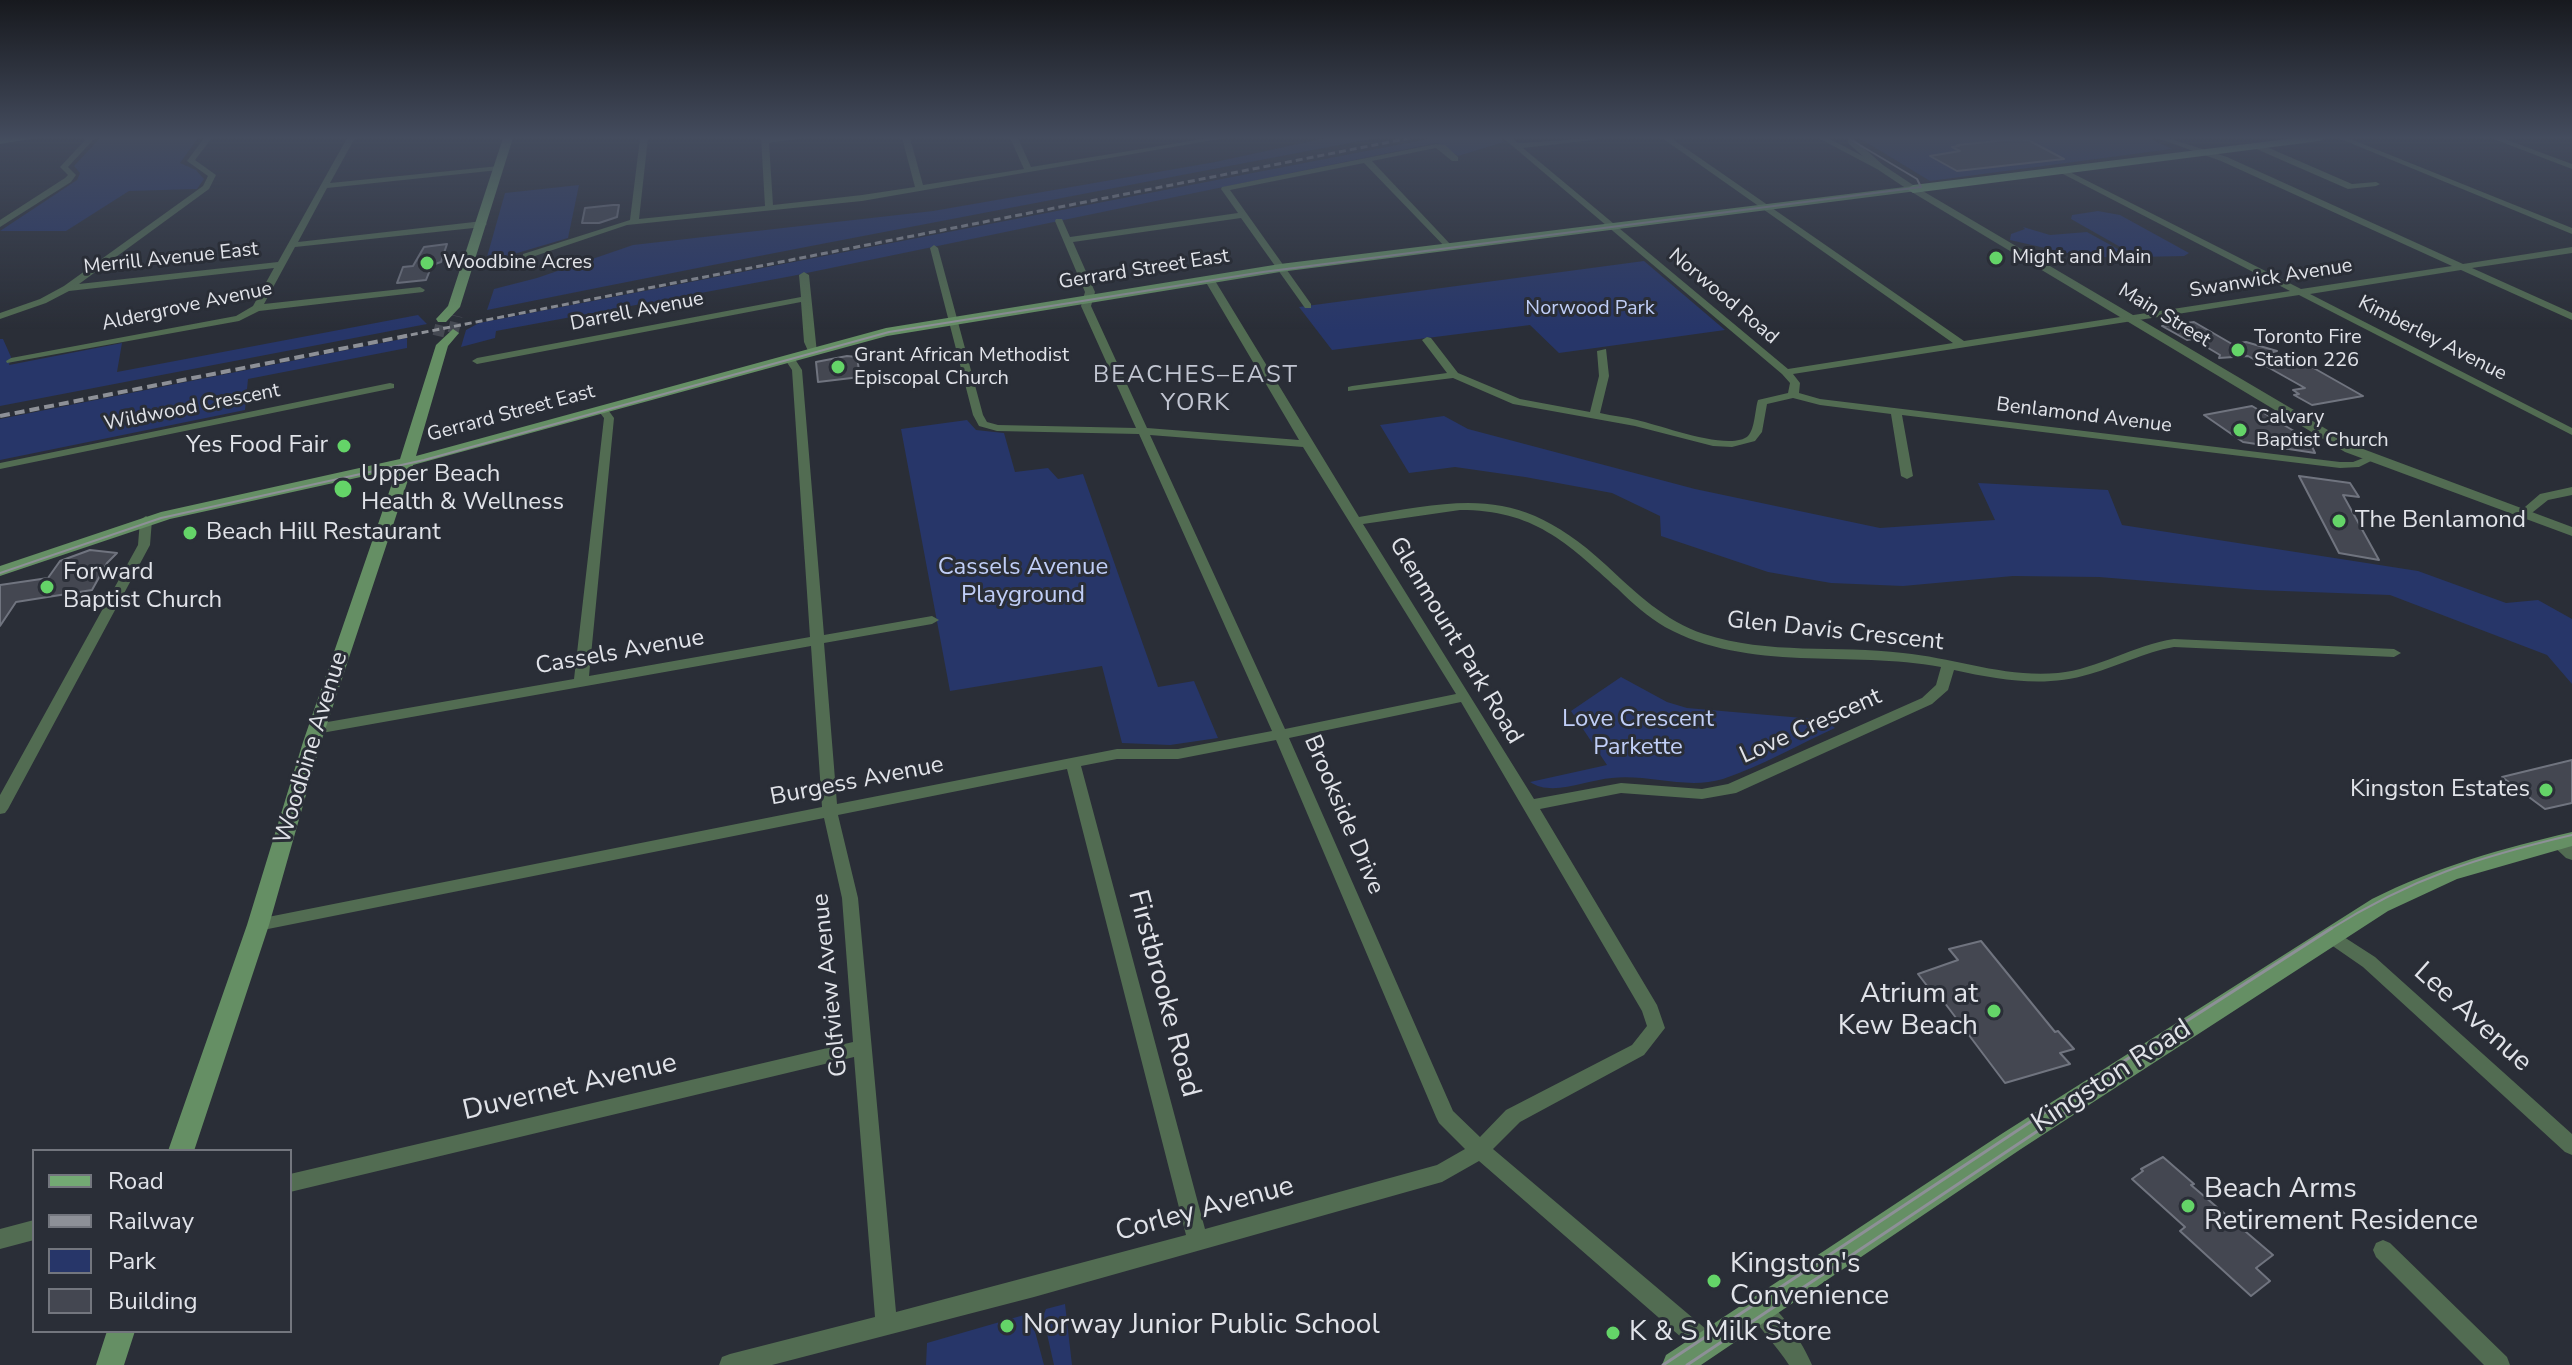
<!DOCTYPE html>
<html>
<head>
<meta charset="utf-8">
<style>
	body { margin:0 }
	#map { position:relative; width:2572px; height:1365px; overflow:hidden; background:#2a2e37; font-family:"Nunito Sans",sans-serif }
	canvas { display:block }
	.legend { position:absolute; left:32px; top:1149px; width:260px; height:184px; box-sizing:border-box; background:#2a2e37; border:2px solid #73767e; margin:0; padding:10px 14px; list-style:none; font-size:24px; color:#e1e3e9 }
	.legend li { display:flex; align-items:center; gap:16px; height:40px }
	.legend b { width:40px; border:2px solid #73767e }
</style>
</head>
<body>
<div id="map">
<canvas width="2572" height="1365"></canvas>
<ul class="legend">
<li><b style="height:10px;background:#73aa73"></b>Road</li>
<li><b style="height:10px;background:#8d9097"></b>Railway</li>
<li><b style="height:22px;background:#273669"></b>Park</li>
<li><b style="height:22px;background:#444751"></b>Building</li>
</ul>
</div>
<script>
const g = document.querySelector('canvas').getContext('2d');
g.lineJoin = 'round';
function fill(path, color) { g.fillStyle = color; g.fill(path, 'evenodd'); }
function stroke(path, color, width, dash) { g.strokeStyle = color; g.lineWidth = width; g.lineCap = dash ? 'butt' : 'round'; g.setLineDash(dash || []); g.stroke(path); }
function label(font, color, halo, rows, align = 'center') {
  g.font = font + ' "Nunito Sans",sans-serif'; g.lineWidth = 6; g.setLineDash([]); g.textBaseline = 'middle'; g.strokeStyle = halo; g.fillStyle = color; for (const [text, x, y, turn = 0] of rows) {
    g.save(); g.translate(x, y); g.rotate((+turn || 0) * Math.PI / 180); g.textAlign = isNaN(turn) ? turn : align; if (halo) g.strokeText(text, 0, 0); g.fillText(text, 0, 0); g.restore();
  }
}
fill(new Path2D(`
	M100 138H198L180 163 196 170 204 179 197 189 129 191 66 231H0L77 180 80 173 74 166Z
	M1326 138H1376C1079 195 783 250 487 310L494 289 537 278 633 245 933 211 1215 162Z
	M1433 138H1500L1504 142 1458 156 1437 143 792 276 496 331 495 338 461 347 466 330 479 323Z
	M1859 138H2149L2172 149 1930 181Z
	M579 185 568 238 514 254 523 260 485 264 505 193Z
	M2098 211 2120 215 2189 253 2184 256 2138 257 2071 219 2072 215Z
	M2023 227 2050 235 2087 232 2125 253 2132 260 2067 253 2010 240 2011 234 2025 229Z
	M1644 261 1725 330 1559 353 1530 325 1332 350 1299 307Z
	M418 315 427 324 0 406V339H3L11 357 9 365 122 343 117 372Z
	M407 338V348L248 379 245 410 0 460V419Z
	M1444 416 1468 429 1695 489 1880 528 1995 520 1978 483 2108 490 2122 525 2418 571 2506 603 2538 600 2572 619V684L2547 655 2390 595 2257 590 2099 577 2013 576 1903 586 1831 583 1768 572 1661 536 1660 516 1612 493 1525 477 1455 467 1409 473 1380 425Z
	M967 420 976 430 1004 433 1015 472 1048 468 1058 479 1083 474 1158 687 1194 681 1218 738 1170 745 1122 743 1102 666 950 691 901 429Z
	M1621 677 1667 702 1687 708 1826 720 1835 728C1798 745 1761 766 1723 779 1686 790 1649 774 1612 778 1586 780 1552 797 1530 782L1607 765 1571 711Z
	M1065 1304 1072 1365H1054L1043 1316 1046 1309Z
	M1024 1315 1033 1324 1044 1365H926L927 1343Z`), '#273669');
const building = new Path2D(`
	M2017 139 2028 140 2064 159 1957 171 1930 156 1960 151 1952 147 1959 146 1957 145Z
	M613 205H619L617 217 599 223H582L585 208Z
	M447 244 441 262 432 265 426 280 397 283 403 267 413 266 424 247Z
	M2194 322 2232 344 2246 342 2277 351 2269 353 2283 360 2296 358 2363 396 2312 405 2294 395 2299 394 2293 390 2305 388 2248 356 2219 358 2220 355 2193 339 2187 340 2162 326Z
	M847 356 857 357 860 377 818 382 816 362Z
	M2252 406 2309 440 2315 453 2243 442 2204 415Z
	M2299 476 2350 483 2359 497 2343 495 2379 560 2339 553Z
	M90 550 117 553 107 563 92 590 16 602 0 626V585L48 578 60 561Z
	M2572 760V803L2545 809 2502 777Z
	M1981 941 2055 1032 2058 1031 2074 1049 2060 1053 2070 1064 2005 1083 1935 990 1931 991 1918 974 1958 960 1949 949Z
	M2163 1157 2194 1184 2191 1185 2273 1255 2256 1268 2270 1281 2251 1296 2180 1231 2185 1227 2132 1179 2143 1171 2141 1169Z`);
fill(building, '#444751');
stroke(building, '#70747f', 2);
stroke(new Path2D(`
	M453 333 457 316
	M438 336 442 319`), '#454952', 11, [11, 6]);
fill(new Path2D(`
	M87 138H95L68 167 76 175 71 182 0 227V220L65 178 68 175 60 167Z
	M204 138H212L195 160 216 175 209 189 79 284 278 262 347 138H355L330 183 499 166 503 168 499 170 327 188 298 242 483 221 487 224 483 227 295 247 264 304 420 287 425 290 423 292 259 311 239 321 7 363 6 361 11 358 236 316 253 306 274 268 69 291 46 303 0 319V313L40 299 64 286 203 186 208 176 187 161Z
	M640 138H648L639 219 765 206 761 138H803L769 143 773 205 862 195 915 187 902 138H910L923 185 1024 169 1010 138H1018L1031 167 1208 138H1225L862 201 627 225 529 258H523V254L630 220Z
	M1503 138H1512L1518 143 1598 138 1594 140 1523 148 1788 369 1953 343 1662 138H1671L1964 341 2290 291 2059 172V168H2062L2301 289 2452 266 2221 161 2157 138H2168L2227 157 2463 264 2572 247V253L2472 268 2572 313V320L2461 270 2310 294 2572 428V435L2299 295 1793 374 1800 383 1799 393 1820 399 2340 462H2353L2371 455 2377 458 2359 467 2340 468 1902 415 1913 476 1907 479 1901 476 1891 414 1820 405 1793 398 1767 404 1762 432 1755 441 1732 447 1713 446 1635 426 1513 404 1453 378 1348 391V387L1352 386 1447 373 1422 340 1427 337 1431 338 1458 373 1520 399 1590 412 1599 376 1597 351 1606 349 1609 376 1600 413C1613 416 1625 417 1637 420 1660 425 1730 452 1748 436 1755 429 1755 409 1758 400L1788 393 1790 383 1782 374Z
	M1818 138H1828L1884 167 1877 169Z
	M2338 138H2348L2572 228V234Z
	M2491 138H2502L2572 164V169Z
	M1436 144 1445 145 1458 157V161H1452L1436 148 1372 161 1451 245 1452 247 1448 250 1364 163 1230 190 1311 304V308H1305L1241 218 1073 242 1095 292 1091 306 1147 428 1299 440 1204 279 1209 276 1214 279 1359 517C1466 499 1519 485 1606 565 1636 593 1665 621 1704 634 1768 655 1837 645 1903 653 1955 658 2005 678 2058 673 2098 669 2134 645 2174 639L2394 649 2401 653 2394 657 2174 647C2144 652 2119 666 2090 674 2045 688 2000 680 1954 670L1948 690 1932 704 1736 793 1702 799 1621 793 1540 809 1657 1005 1665 1028 1644 1055 1520 1122 1493 1149 1713 1335 1716 1343 1713 1351 1705 1354 1697 1351 1479 1161 1442 1182 1034 1297 772 1365H719L722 1357 730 1354 875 1317 854 1057 290 1192V1174L853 1042 842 898 824 818 258 931 252 930 250 925 252 920 258 919 822 807 811 646 316 734 309 729 316 724 574 679 604 418 597 409 598 407H606L614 418 589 676 810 637 792 370 784 358 785 356H793L802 370 824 635 932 616 939 620 932 624 824 643 837 804 1117 749H1178L1272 731 1139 434 997 431 979 426 973 415 930 248 934 245 938 248 983 415 987 422 998 425 1136 428 1081 306 1085 292 1055 221 1056 219H1062L1070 237 1238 213 1221 189 1222 187ZM1150 435 1303 447 1456 694 1285 729ZM1460 510C1534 510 1566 542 1618 589 1632 603 1648 617 1665 627 1748 673 1851 650 1941 667L1936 685 1922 698 1728 784 1702 789 1621 783 1534 799 1363 524ZM1461 702 1642 1011 1647 1026 1632 1045 1506 1110 1480 1137 1453 1111 1289 738ZM1276 740 1436 1117 1439 1123 1465 1149 1437 1165 1205 1229 1081 766 1117 759H1178ZM1067 769 1186 1235 896 1312 858 898 838 815Z
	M2254 144H2260L2352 184 2376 182 2380 184 2376 186 2348 189 2254 148Z
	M804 272 809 275 817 353H809L804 342 801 302 477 364 472 361 477 358 801 297 799 275Z
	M390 383 394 384V388L0 469V463Z
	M2572 487V495L2548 500 2528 516H2520L2518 513 2540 494Z
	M146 516 152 520 150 545 8 809 5 813 0 814V795L138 545 140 520Z
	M2557 836 2572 845V860L2566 858 2549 842 2551 838Z
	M2330 928 2375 957 2572 1134V1155L2565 1152 2363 967 2324 940 2322 935 2324 930Z
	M34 1220V1240L0 1249V1229Z
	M2383 1240 2390 1243 2507 1357 2510 1365H2484L2376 1257 2373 1250 2376 1243Z
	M1759 1297C1779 1305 1804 1345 1812 1365H1789C1777 1346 1756 1326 1748 1307L1751 1300Z`), '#526c52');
fill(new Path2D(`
	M1848 139H1854L1883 165 1916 187 2355 446 2572 527V536L2345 452 1910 191 1877 169 1848 143Z`), '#526c52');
fill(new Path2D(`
	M503 138H513L460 307 446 322H438L436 319 448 306Z
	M1913 186 1917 187V191L1280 272 887 336 413 465 321 742 269 925 194 1151H168L247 925 303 742 397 469 170 519 0 576V566L161 512 400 459 436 345 453 329 459 333 448 346 416 456 886 328 1280 264Z
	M2572 832V846L2457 879 2388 911 2021 1149 1701 1365H1662L1666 1355 2003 1133 2372 899C2436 867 2503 848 2572 832Z
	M107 1331H135L124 1365H96Z`), '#658f64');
fill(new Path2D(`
	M0 138H37L0 144Z
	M2295 138H2325L2320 141 1913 193 1907 189 1913 185Z`), '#73aa73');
stroke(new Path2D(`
	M0 573 161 518 424 460 889 332 1263 272 1921 187 1917 179 1848 138
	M2329 930C2411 878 2479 857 2572 835`), '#8d9097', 2);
stroke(new Path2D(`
	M1663 1365 2071 1095 2332 928
	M1687 1365 2096 1092`), '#8d9097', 3);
stroke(new Path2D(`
	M400 337 1410 138`), '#8d9097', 3, [7, 4]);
stroke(new Path2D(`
	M0 416 411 335`), '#8d9097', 4, [10, 5]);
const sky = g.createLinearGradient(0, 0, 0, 329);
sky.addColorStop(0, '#17191e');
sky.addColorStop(0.42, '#444c5e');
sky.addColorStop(1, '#444c5e00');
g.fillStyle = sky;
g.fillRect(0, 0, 2572, 329);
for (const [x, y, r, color] of [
	[1996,258,8,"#64d468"],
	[427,263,8,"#64d468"],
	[2238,350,8,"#64d468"],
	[838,367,8,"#64d468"],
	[2240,430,8,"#64d468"],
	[344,446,8,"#64d468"],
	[343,489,10,"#64d468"],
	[2339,521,8,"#64d468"],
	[190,533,8,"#64d468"],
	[47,587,8,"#64d468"],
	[2546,790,8,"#64d468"],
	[1994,1011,8,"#64d468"],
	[2188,1206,8,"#64d468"],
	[1714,1281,8,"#64d468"],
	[1007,1326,8,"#64d468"],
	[1613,1333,8,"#64d468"]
]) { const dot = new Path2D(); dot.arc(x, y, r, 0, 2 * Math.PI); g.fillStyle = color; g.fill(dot); stroke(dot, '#2a2e37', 3); }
label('20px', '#e1e3e9', '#2a2e37', [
	["Might and Main",2012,258],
	["Woodbine Acres",443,263],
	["Toronto Fire",2254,338],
	["Station 226",2254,361],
	["Grant African Methodist",854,356],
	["Episcopal Church",854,379],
	["Calvary",2256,418],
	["Baptist Church",2256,441]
], 'left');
label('20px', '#e1e3e9', '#2a2e37', [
	["Merrill Avenue East",171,259,-6],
	["Gerrard Street East",1144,270,-9],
	["Swanwick Avenue",2271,279,-9],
	["Norwood Road",1723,297,40],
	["Aldergrove Avenue",187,307,-12],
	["Darrell Avenue",637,312,-11],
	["Main Street",2164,316,31],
	["Kimberley Avenue",2432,339,27],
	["Wildwood Crescent",192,408,-11],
	["Gerrard Street East",511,414,-15],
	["Benlamond Avenue",2084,416,7]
]);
label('20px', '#c0cef7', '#2a2e37', [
	["Norwood Park",1590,309]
]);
g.letterSpacing = '2px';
label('24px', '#c2c6d2', '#2a2e37', [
	["BEACHES–EAST",1196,376],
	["YORK",1196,404]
]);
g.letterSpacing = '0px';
label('24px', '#e1e3e9', '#2a2e37', [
	["Yes Food Fair",328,446,"right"],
	["Upper Beach",361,475],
	["Health & Wellness",361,503],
	["The Benlamond",2355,521],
	["Beach Hill Restaurant",206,533],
	["Forward",63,573],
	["Baptist Church",63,601],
	["Kingston Estates",2530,790,"right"]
], 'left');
label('24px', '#c0cef7', '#2a2e37', [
	["Cassels Avenue",1023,568],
	["Playground",1023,596],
	["Love Crescent",1638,720],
	["Parkette",1638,748]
]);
label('24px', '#e1e3e9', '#2a2e37', [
	["Glen Davis Crescent",1835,632,6],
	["Glenmount Park Road",1455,641,59],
	["Cassels Avenue",620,653,-10],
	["Love Crescent",1811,727,-24],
	["Woodbine Avenue",312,748,-73],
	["Burgess Avenue",857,782,-11],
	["Brookside Drive",1343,815,67],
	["Golfview Avenue",831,985,-96]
]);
label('28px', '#e1e3e9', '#2a2e37', [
	["Firstbrooke Road",1163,994,75],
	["Lee Avenue",2472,1018,42],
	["Kingston Road",2112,1077,-33],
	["Duvernet Avenue",570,1088,-13],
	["Corley Avenue",1205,1210,-15]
]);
label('28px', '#e1e3e9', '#2a2e37', [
	["Atrium at",1978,995,"right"],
	["Kew Beach",1978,1027,"right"],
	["Beach Arms",2204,1190],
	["Retirement Residence",2204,1222],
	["Kingston's",1730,1265],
	["Convenience",1730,1297],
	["Norway Junior Public School",1023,1326],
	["K & S Milk Store",1629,1333]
], 'left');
</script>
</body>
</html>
